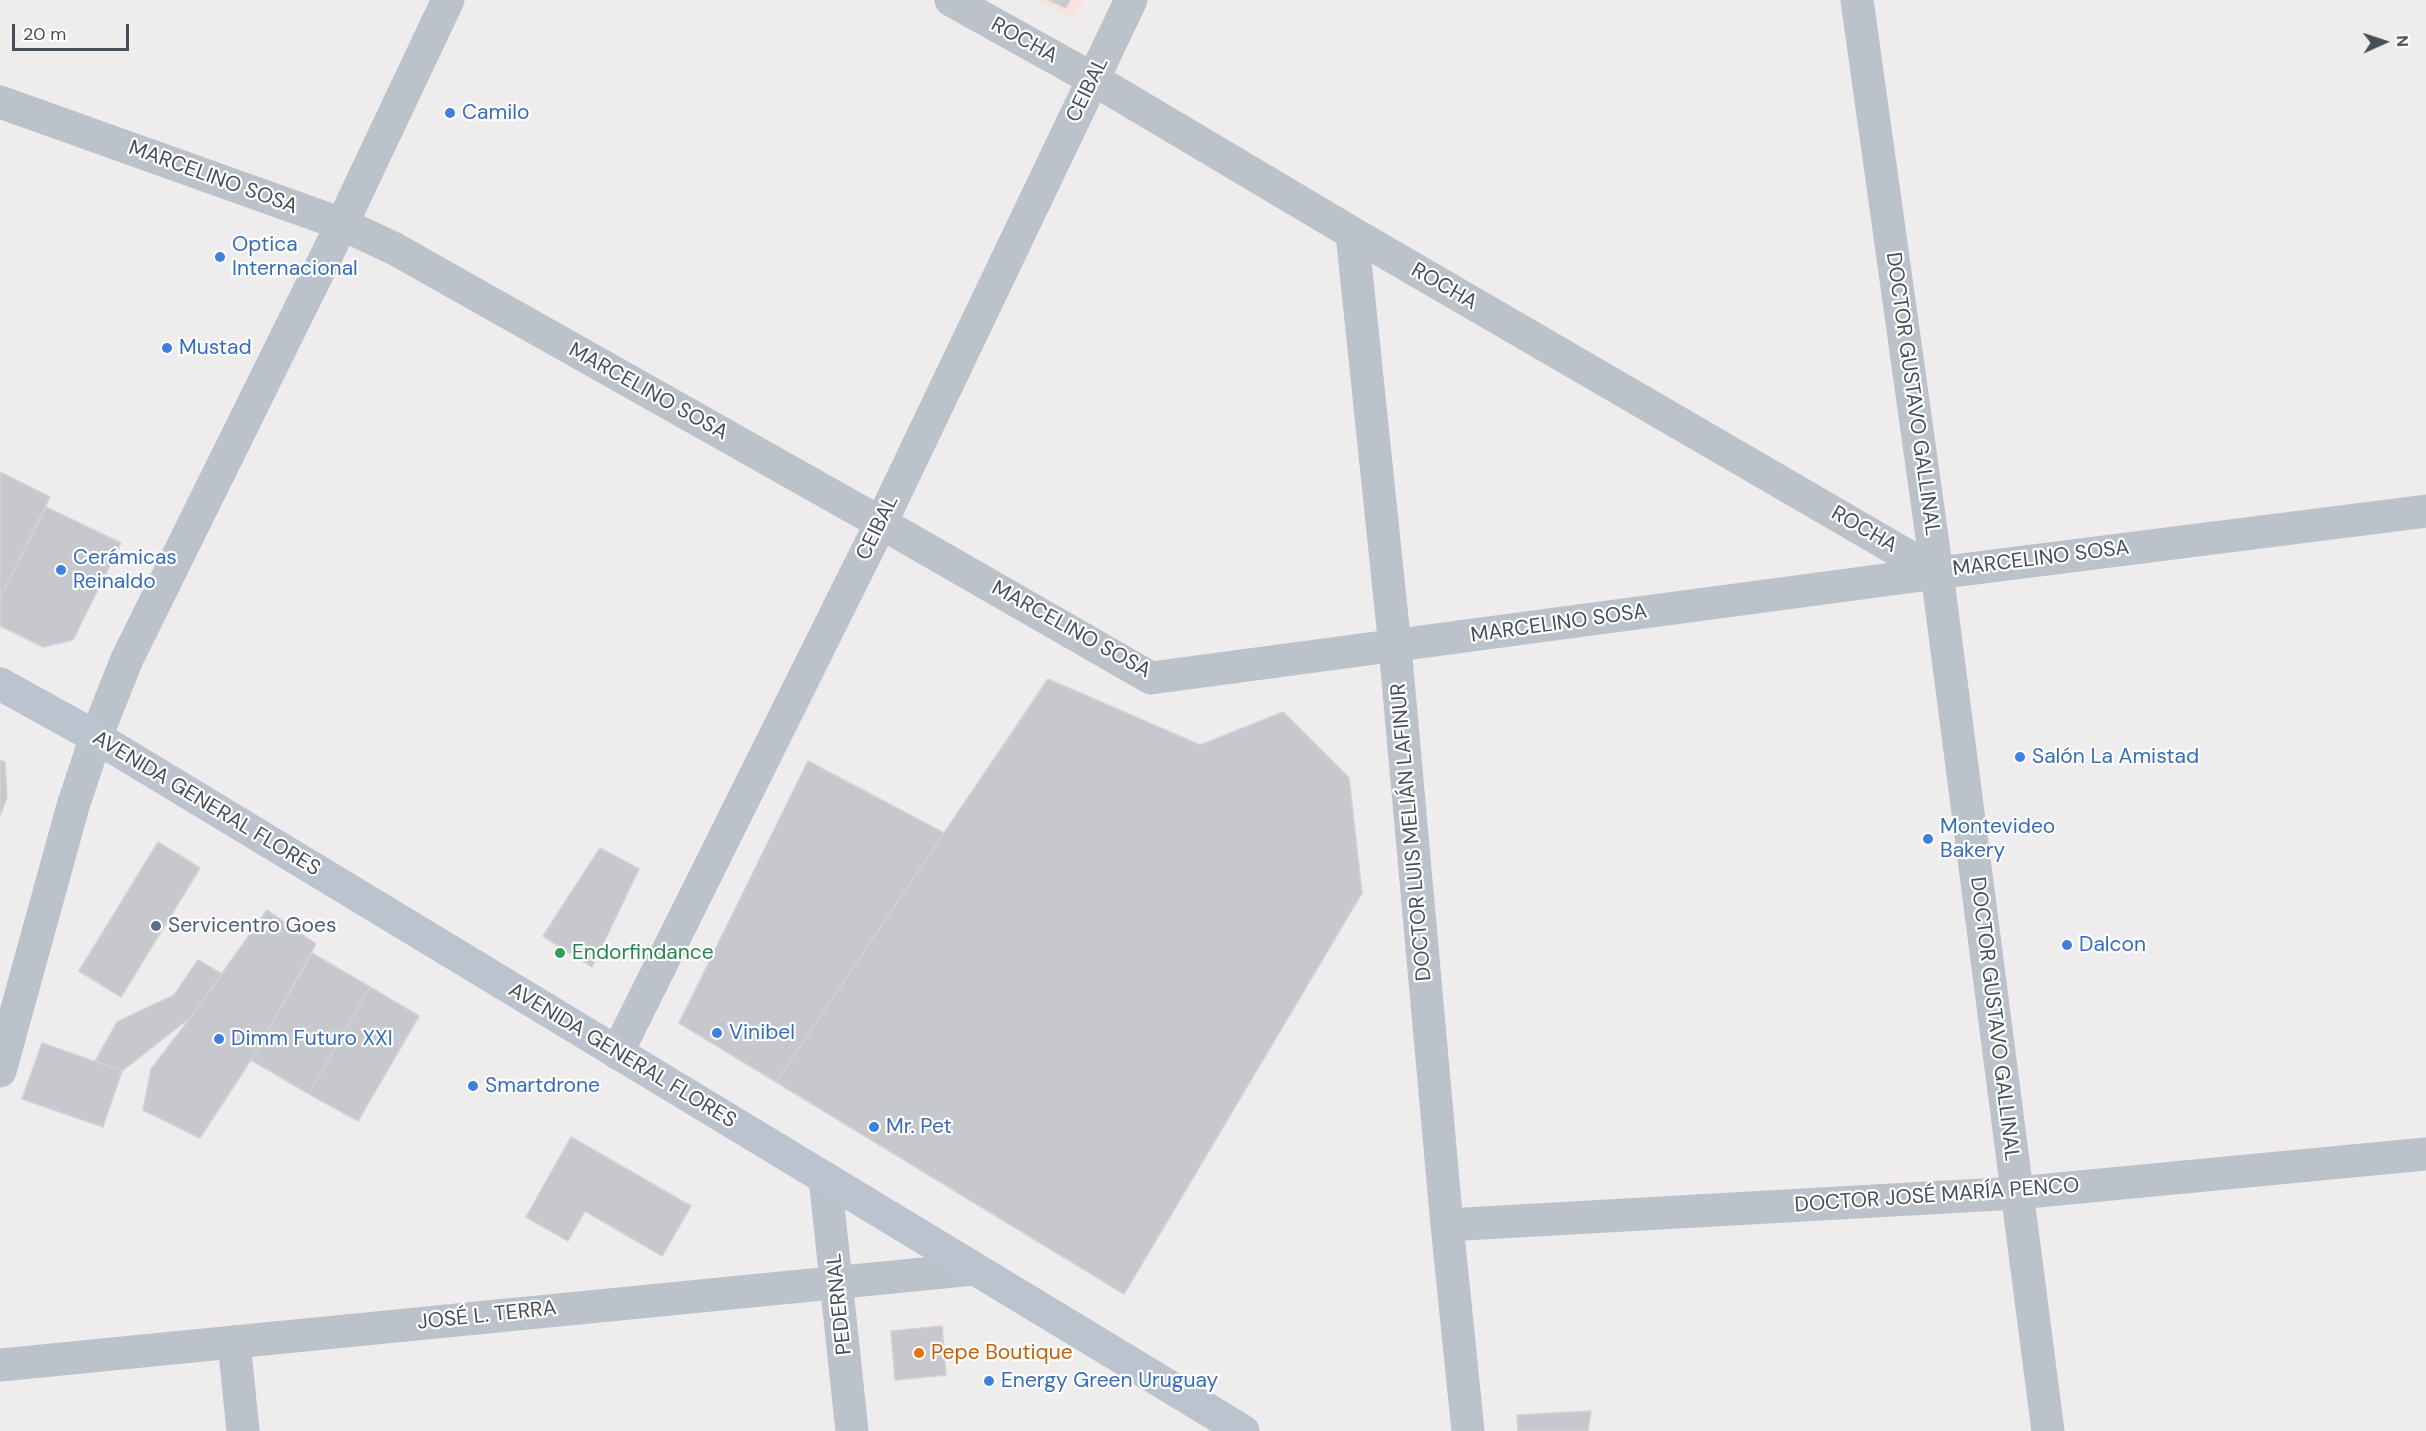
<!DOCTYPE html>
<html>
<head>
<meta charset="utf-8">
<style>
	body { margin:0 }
	#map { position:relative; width:2426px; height:1431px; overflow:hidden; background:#eeecec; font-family:"DM Sans",sans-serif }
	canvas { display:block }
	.north { position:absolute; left:2354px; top:12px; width:60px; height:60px; -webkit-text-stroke:4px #fff; paint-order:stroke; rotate:87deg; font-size:16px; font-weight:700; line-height:24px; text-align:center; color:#474e57 }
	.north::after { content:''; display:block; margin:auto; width:21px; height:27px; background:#474e57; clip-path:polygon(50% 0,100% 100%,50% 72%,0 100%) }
	.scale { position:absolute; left:12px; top:24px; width:117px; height:27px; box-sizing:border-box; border:3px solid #474e57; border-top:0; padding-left:8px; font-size:18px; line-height:21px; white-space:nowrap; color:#474e57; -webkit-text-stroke:4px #fff; paint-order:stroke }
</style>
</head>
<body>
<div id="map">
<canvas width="2426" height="1431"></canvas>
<div class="north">N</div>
<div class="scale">20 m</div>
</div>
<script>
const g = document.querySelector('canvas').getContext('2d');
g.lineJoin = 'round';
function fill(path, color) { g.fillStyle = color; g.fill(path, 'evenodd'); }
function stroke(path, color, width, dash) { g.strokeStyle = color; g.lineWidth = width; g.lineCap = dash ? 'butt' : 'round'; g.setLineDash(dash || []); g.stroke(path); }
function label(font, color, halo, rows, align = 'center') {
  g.font = font + ' "DM Sans",sans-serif'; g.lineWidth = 4.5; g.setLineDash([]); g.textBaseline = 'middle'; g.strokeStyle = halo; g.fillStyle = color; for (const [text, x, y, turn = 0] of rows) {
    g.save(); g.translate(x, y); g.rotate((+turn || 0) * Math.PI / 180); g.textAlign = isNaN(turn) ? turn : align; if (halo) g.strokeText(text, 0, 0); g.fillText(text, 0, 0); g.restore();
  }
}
fill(new Path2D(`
	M1037 0H1083L1074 19Z`), '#f7e2de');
const building = new Path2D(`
	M1049 0H1070L1066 8Z
	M0 472 50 497 0 598Z
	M46 507 121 543 73 640 43 647 0 626V598Z
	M1048 679 1200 745 1283 712 1349 778 1362 893 1124 1294 776 1082Z
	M0 760 5 762 7 797 0 816Z
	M808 761 944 833 776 1082 679 1023Z
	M158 842 200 868 121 997 79 971Z
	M600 848 639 869 592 967 543 936Z
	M267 910 316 944 251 1060 200 1138 143 1110 151 1069 191 1017Z
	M312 953 370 987 309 1094 251 1060Z
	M198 960 222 974 191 1017 122 1071 95 1061 117 1022 174 995Z
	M370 987 419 1016 358 1121 309 1094Z
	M42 1043 122 1071 103 1127 22 1099Z
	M571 1137 691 1206 662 1256 585 1211 568 1241 526 1217Z
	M942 1326 946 1375 895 1380 891 1331Z
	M1591 1411 1588 1431H1518L1517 1415Z`);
fill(building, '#c7c8ce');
stroke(building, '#d0d2d7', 1.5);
stroke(new Path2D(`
	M951 0 1093 79 1352 233 1937 573
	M1857 0 1937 573 2048 1431
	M342 224 395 249 881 523 1151 678 1937 573 2426 511
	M1352 233 1395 647 1447 1225 1468 1431
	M617 1053 881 523 1131 0
	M825 1178 852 1431
	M1447 1225 2017 1193 2426 1154
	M234 1342 243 1431`), '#bcc2ca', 33);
stroke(new Path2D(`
	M0 102 342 224
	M0 1071 73 806 96 737 127 659 342 224 448 0
	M0 1365 974 1269`), '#bcc2ca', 33);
stroke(new Path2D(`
	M0 684 96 737 1243 1431`), '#bbc3ce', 33);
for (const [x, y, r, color] of [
	[450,113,6,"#3f7fe0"],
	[220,257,6,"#3f7fe0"],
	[167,348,6,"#3f7fe0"],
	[61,570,6,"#3f7fe0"],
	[2020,757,6,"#3f7fe0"],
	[1928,839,6,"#3f7fe0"],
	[156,926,6,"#5c6f8a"],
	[2067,945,6,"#3f7fe0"],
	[560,953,6,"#2e9e5b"],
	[717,1033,6,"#3f7fe0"],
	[219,1039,6,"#3f7fe0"],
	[473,1086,6,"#3f7fe0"],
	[874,1127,6,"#3f7fe0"],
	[919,1353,6,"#e8710a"],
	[989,1381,6,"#3f7fe0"]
]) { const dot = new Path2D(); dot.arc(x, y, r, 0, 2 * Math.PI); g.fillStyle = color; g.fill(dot); stroke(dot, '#fff', 2); }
label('21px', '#474e57', '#fff', [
	["ROCHA",1024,41,29],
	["CEIBAL",1088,90,-64],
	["MARCELINO SOSA",213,178,20],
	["ROCHA",1444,287,30],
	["MARCELINO SOSA",648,392,29],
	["DOCTOR GUSTAVO GALLINAL",1912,394,82],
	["CEIBAL",878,528,-64],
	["ROCHA",1864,530,30],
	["MARCELINO SOSA",2041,559,-7],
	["MARCELINO SOSA",1559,624,-8],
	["MARCELINO SOSA",1071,630,29],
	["AVENIDA GENERAL FLORES",206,804,31],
	["DOCTOR LUIS MELIÁN LAFINUR",1412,832,-95],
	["DOCTOR GUSTAVO GALLINAL",1994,1019,83],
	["AVENIDA GENERAL FLORES",622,1056,31],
	["DOCTOR JOSÉ MARÍA PENCO",1937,1196,-4],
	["PEDERNAL",840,1304,-96],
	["JOSÉ L. TERRA",487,1316,-6]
]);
label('21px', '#366cbe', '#fff', [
	["Camilo",462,113],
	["Optica",232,245],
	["Internacional",232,269],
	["Mustad",179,348],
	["Cerámicas",73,558],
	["Reinaldo",73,582],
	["Salón La Amistad",2032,757],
	["Montevideo",1940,827],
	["Bakery",1940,851],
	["Dalcon",2079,945],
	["Vinibel",729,1033],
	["Dimm Futuro XXI",231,1039],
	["Smartdrone",485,1086],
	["Mr. Pet",886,1127],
	["Energy Green Uruguay",1001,1381]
], 'left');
label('21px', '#4e5e75', '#fff', [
	["Servicentro Goes",168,926]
], 'left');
label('21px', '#27864d', '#fff', [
	["Endorfindance",572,953]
], 'left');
label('21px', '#c56008', '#fff', [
	["Pepe Boutique",931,1353]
], 'left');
</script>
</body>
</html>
